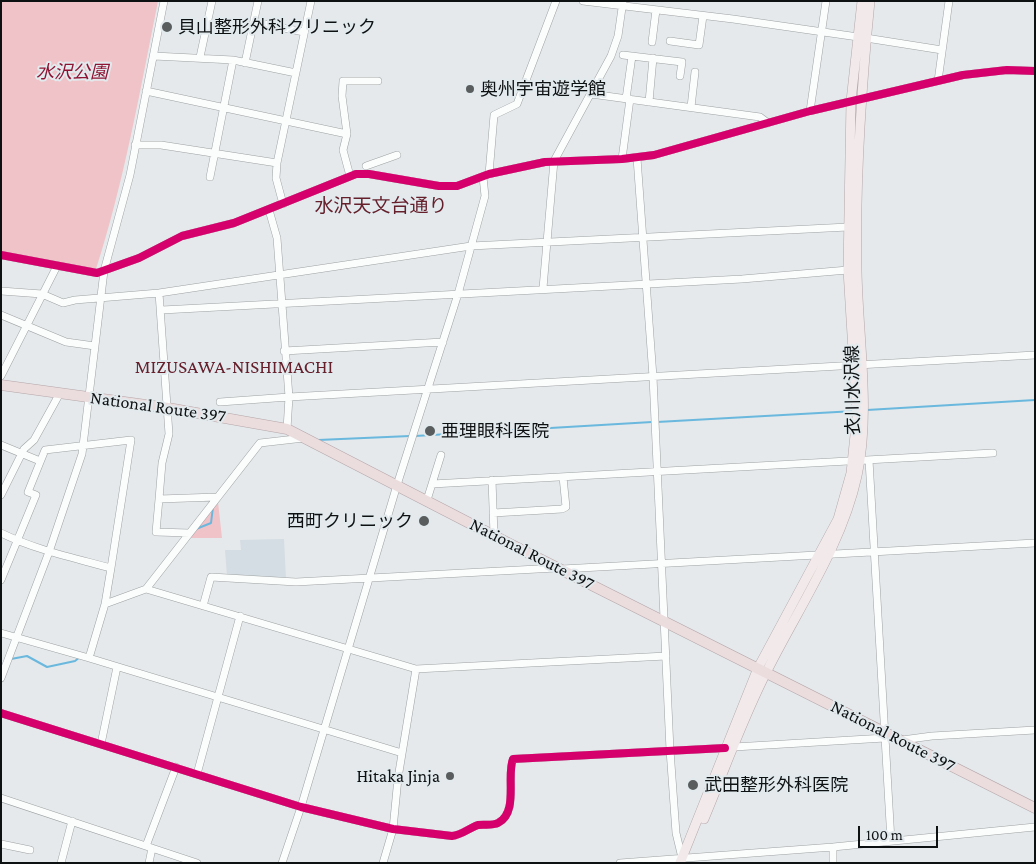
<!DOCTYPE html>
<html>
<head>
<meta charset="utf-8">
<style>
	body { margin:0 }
	#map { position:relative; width:1036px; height:864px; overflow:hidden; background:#e5e9eb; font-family:"Crimson Pro",serif }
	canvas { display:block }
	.frame { position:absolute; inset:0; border:2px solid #0e1112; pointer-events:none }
	.scale { position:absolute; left:858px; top:826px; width:80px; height:22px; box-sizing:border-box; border:2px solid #0e1112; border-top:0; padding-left:6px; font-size:15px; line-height:18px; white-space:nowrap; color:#0e1112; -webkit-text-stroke:4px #e2eaee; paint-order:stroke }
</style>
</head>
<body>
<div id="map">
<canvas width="1036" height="864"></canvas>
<div class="frame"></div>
<div class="scale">100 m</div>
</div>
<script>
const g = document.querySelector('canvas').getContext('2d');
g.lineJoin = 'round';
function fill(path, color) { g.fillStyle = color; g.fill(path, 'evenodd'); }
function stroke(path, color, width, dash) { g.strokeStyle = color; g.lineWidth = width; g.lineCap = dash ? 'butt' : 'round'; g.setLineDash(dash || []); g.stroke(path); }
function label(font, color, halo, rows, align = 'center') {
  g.font = font + ' "Crimson Pro","Noto Sans JP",serif'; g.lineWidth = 4; g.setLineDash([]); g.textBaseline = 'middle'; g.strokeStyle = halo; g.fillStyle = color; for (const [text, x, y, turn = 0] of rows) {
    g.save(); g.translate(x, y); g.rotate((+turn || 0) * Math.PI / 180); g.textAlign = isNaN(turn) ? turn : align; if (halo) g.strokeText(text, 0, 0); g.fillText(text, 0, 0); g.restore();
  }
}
fill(new Path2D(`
	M284 539 286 580 227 576 225 550H241L240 540Z`), '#d4dde3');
fill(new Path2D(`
	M1 1H158C140 91 124 182 96 269L1 253Z
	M218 502 222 538H190Z`), '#efc3c8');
stroke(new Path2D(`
	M867 410 1035 400
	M657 422 855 411
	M415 436 652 422
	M318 440 410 436
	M196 529 211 523 213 507
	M11 659 27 656 47 667 75 661 80 657`), '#6ab8de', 2);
const minor = new Path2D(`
	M583 1 733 19 858 37
	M254 22 304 32
	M866 38 942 50
	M670 41 699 45 703 16
	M652 42 656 10
	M623 55 682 62 680 76
	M154 56 233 60 296 73
	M200 57 212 1
	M245 63 258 1
	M938 81 949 1
	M146 91 347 134
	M591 94 760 117 768 123
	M626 99 632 56
	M649 102 653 58
	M691 107 695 72
	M810 111 826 1
	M135 145H161L277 163
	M637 158 653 377 670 750 676 833 682 858
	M622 159 630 99
	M366 166 397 155
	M489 174 494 115 517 104 556 1
	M350 176 343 150 347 134 342 96 343 81H378
	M210 177 233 60
	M283 204 276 178 277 163 311 1
	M1 255 97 273 139 258 182 236 234 223 356 174H369L439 186H457L489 174 545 162 622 159 654 155 810 111 963 75 1007 70 1035 71
	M543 288 554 161 611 56 618 36 623 1
	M1 291 42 294 63 303 75 300 159 293 471 246 848 227
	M159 293 169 434 162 463 159 499 217 497
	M162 310 742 279 848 270
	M1 315 66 342 95 346
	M284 351 443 342
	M1 376 57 266
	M220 402 289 397 277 238 269 210
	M287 429 289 397 1035 355
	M1 445 40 461
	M869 460 891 841
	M492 480 494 535
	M432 484 993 453
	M1 495 24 449 34 440 60 393
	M159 499 156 532 189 533
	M427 500 441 455
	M493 513 562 509 566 507 563 477
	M1 533C36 550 74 558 111 568L131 440 45 450 28 492 36 495 1 580
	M562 569 1035 543
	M146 589 416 669 666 656
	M105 604 111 568
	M203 606 211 577 296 582 556 568
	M1 633 89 658 105 604 146 589 260 443 304 438
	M89 658 402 753
	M1 678 49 552 82 454 104 271 130 175 164 1
	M1 713 301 807 393 829 452 836C462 835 469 828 478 825 484 824 492 826 498 823 519 812 506 776 513 759L725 748
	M902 740 932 736 1035 730
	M101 744 117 667
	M734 747 885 738
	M197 774 240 616
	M1 798 197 863
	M1 844 30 850
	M146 846 176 767
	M833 847V863
	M61 863 72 821
	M149 863 152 848
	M282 863 301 807 397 485 458 294 485 196 483 177
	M383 863 393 829 398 778 416 669
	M620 863 833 847 1035 827`);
const major = new Path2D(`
	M704 819C725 769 743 717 768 669 799 607 842 545 857 476 871 413 858 335 857 271 855 181 861 91 870 1
	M680 863 758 668 838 519 851 473 857 416 848 270 851 101 862 1`);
const highway = new Path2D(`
	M1 385 168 408 287 429 510 544 1035 808`);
stroke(minor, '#9ea2a3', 8);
stroke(major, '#b4a6a9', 10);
stroke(highway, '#b4a6a9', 11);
stroke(minor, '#fbfcfc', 7);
stroke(major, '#f1e9ea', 9);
stroke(highway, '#ebdcde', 10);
stroke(new Path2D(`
	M1 255 97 273 139 258 182 236 234 223 356 174H369L439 186H457L489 174 545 162 622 159 654 155 810 111 963 75 1007 70 1035 71
	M1 713 301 807 393 829 452 836C462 835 469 828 478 825 484 824 492 826 498 823 519 812 506 776 513 759L725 748`), '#d6006c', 8);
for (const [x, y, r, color] of [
	[167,27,6,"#595d5e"],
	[470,89,5,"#595d5e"],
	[430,431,6,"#595d5e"],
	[424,521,6,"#595d5e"],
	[450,776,5,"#595d5e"],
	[693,785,6,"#595d5e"]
]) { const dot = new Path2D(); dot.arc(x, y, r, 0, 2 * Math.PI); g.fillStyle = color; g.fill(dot); stroke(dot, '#e2eaee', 2); }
label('18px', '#0e1112', '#e2eaee', [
	["貝山整形外科クリニック",178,27],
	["奥州宇宙遊学館",480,89],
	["亜理眼科医院",441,431],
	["西町クリニック",413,521,"right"],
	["Hitaka Jinja",440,776,"right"],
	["武田整形外科医院",704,785]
], 'left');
label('italic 18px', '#8f1433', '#e2eaee', [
	["水沢公園",72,72]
]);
label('18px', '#0e1112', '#e2eaee', [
	["衣川水沢線",853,390,-91],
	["National Route 397",158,407,8],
	["National Route 397",532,554,27],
	["National Route 397",893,736,27]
]);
label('19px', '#66202c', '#e2eaee', [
	["水沢天文台通り",381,206],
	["MIZUSAWA-NISHIMACHI",234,367]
]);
</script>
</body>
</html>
